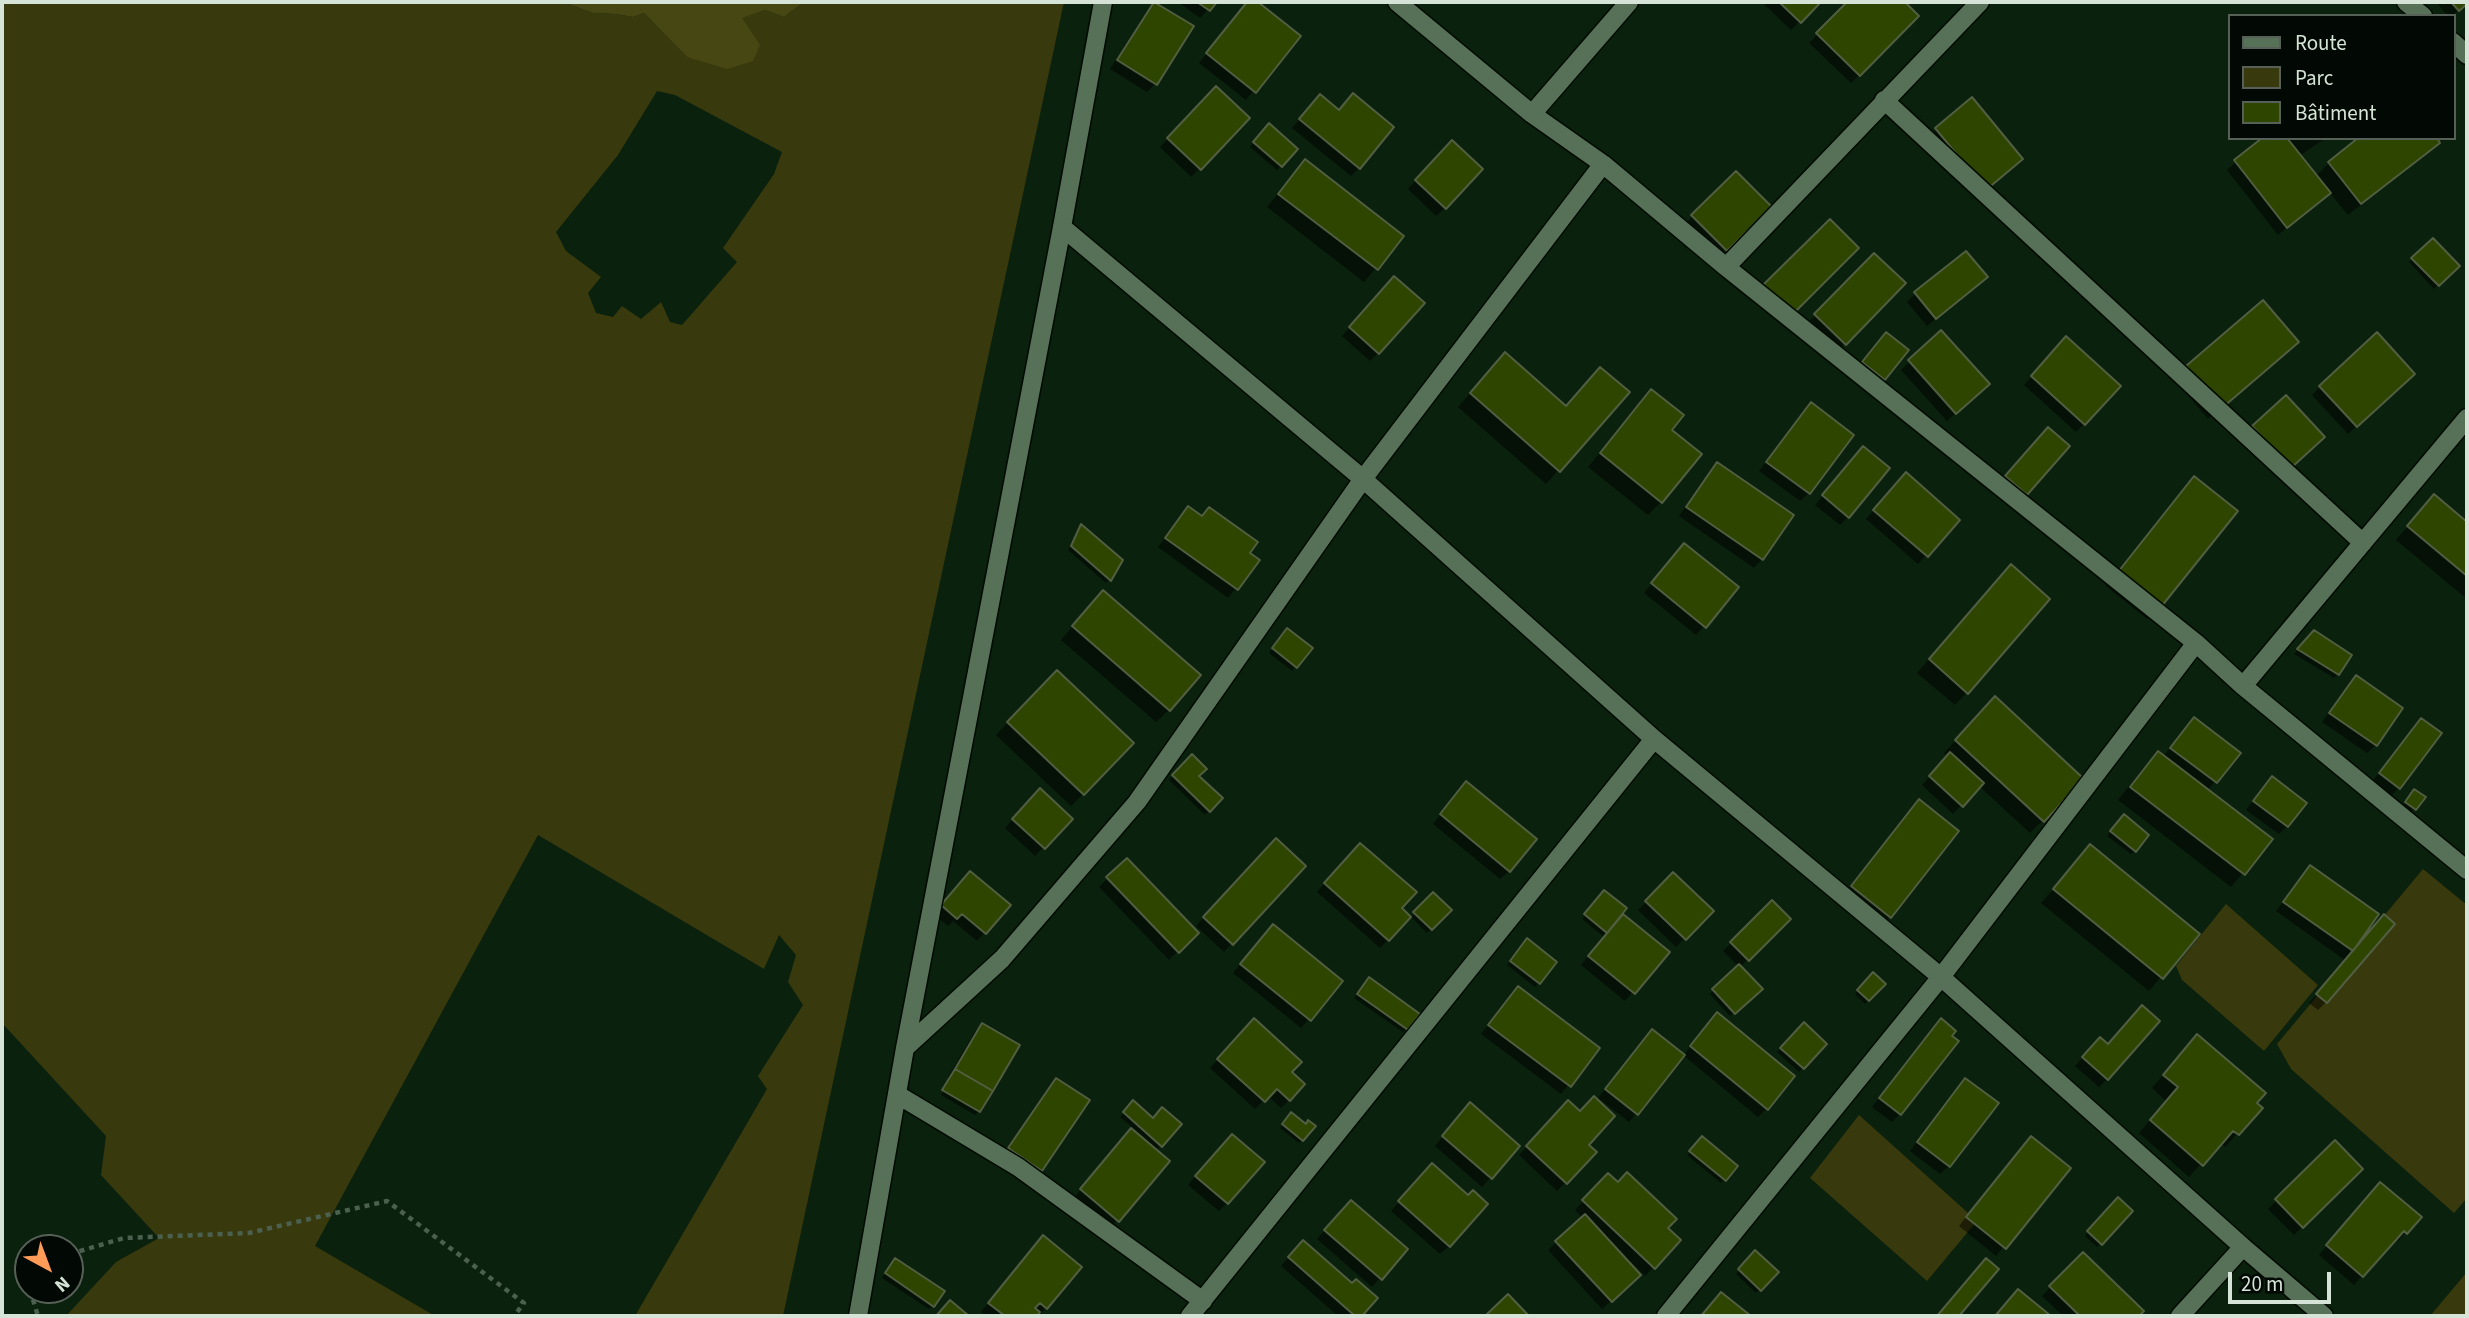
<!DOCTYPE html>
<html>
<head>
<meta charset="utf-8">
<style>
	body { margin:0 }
	#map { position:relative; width:2469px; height:1318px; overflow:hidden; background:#0a210d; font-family:"Source Sans 3",sans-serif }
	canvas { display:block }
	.frame { position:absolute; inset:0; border:4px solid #d5e4d6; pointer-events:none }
	.legend { position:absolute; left:2228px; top:14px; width:228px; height:126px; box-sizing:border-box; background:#020803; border:2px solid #566057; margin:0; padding:9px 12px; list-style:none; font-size:21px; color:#d5e4d6 }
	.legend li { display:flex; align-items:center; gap:14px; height:35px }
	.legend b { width:35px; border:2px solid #566057 }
	.north { position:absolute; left:14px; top:1234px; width:70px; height:70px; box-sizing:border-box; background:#020803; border:2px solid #566057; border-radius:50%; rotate:139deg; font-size:19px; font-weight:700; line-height:28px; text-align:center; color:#d5e4d6 }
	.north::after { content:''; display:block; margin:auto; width:24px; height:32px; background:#fe9c57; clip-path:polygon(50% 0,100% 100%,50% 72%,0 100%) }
	.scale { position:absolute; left:2228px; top:1272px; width:103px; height:32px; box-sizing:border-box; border:4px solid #d5e4d6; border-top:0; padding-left:9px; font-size:21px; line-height:24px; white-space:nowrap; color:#d5e4d6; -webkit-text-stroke:5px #020803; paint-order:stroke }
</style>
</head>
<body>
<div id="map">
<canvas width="2469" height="1318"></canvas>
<div class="frame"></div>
<ul class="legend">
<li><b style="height:9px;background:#577058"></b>Route</li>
<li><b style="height:19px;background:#39390e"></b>Parc</li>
<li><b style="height:19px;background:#2e4500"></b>Bâtiment</li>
</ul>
<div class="north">N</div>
<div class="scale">20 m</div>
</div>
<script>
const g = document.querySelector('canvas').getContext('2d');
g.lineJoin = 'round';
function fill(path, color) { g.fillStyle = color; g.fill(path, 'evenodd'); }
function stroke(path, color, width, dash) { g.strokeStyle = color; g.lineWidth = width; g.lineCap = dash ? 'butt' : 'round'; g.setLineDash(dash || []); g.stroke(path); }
fill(new Path2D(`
	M2 2H563L593 13 616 14 633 17 644 13 687 57 741 18 765 10 784 17 804 2H1064L783 1316H635L767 1089 758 1076 803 1005 788 982 796 955 779 935 764 969 538 835 315 1246 435 1316H66L116 1262 159 1238 101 1175 106 1136 2 1023ZM657 91 675 95 782 152 774 174 723 248 737 262 682 325 670 322 661 302 641 319 622 306 613 317 596 313 588 293 601 277 566 251 556 232 618 155Z
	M2423 869 2467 905V1198L2454 1213 2291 1069 2277 1044Z
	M2226 904 2318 985 2264 1051 2182 980 2176 966Z
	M1859 1115 1977 1221 1927 1281 1810 1178Z
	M2467 1272V1316H2430Z`), '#39390e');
fill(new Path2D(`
	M563 2H804L784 17 765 10 742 18 760 45 753 61 727 69 687 57 644 13 633 17 616 14 593 13Z`), '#474714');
fill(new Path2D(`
	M1156 2 1192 26 1155 84 1147 92 1110 69 1147 11Z
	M1178 2H1215L1200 18Z
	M1249 2H1256L1299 36 1246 100 1199 63Z
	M1762 2H1818L1791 30Z
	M1850 2H1903L1917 16 1851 83 1809 43Z
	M2436 2H2467L2452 16H2448Z
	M1216 89 1247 118 1191 177 1160 147Z
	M1972 100 1977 197 1928 137Z
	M1312 105 1338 111 1359 168 1351 176 1292 128Z
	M1269 125 1296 149 1277 170 1250 147Z
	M2264 138H2326L2299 156 2315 177 2329 163 2438 143 2425 155 2348 215 2329 192 2278 235 2227 170Z
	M1443 151 1445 208 1436 216 1408 189Z
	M1305 161 1402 237 1364 282 1267 207Z
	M1736 173 1769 207 1718 258 1685 224Z
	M2433 240 2457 266 2434 289 2409 262Z
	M1874 255 1903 283 1836 352 1807 324Z
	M1977 286 1927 326 1907 302 1915 294Z
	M1386 287 1378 353 1370 361 1342 336Z
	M2263 303 2297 342 2208 419 2175 380Z
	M1941 332 1979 392 1947 421 1901 370Z
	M1882 338 1906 351 1880 383 1859 366Z
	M2058 347 2084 424 2076 432 2024 385Z
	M1493 367 1566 407 1627 392 1546 484 1458 407Z
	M2404 382 2348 434 2312 395 2320 387Z
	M1652 391 1669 430 1661 502 1648 515 1588 467Z
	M1811 405 1809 493 1800 501 1759 471Z
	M2040 437 2026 494 2018 502 1998 485Z
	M1855 457 1848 517 1840 525 1815 505Z
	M1717 465 1762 559 1754 568 1679 516 1709 473Z
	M2194 478 2160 606 2147 619 2106 586 2182 491Z
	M1897 483 1958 520 1918 564 1866 519Z
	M2434 496 2467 524V599L2396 540Z
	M1189 508 1258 560 1228 598 1158 547Z
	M1081 527 1109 580 1106 583 1068 550Z
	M1676 554 1737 588 1696 635 1644 593Z
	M1998 579 1967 692 1955 705 1917 673Z
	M1091 605 1169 710 1156 722 1061 640Z
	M2314 632 2338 674 2334 678 2294 654Z
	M1284 634 1311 648 1292 671 1269 653Z
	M1057 672 1083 794 1071 806 996 735Z
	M2356 677 2376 745 2367 753 2322 722Z
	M1982 711 2043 820 2030 833 1979 786 1953 814 1922 785 1948 757 1944 753Z
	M2186 728 2238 753 2207 791 2270 840 2231 887 2118 800 2145 766 2158 753 2163 757Z
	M2413 729 2399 788 2391 796 2372 782Z
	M1192 756 1197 776 1220 799 1205 815 1169 780Z
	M2264 787 2287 826 2279 834 2246 810Z
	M1458 792 1509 871 1500 879 1433 824Z
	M2411 795 2423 797 2411 813 2403 806Z
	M1032 798 1071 819 1035 856 1005 828Z
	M1919 801 1890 917 1877 929 1839 900 1906 814Z
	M2120 820 2135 851 2131 854 2107 836Z
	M2090 847 2197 934 2149 991 2041 903Z
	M1267 848 1232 943 1224 952 1196 926Z
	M1352 853 1399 908 1388 940 1380 948 1317 892Z
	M1126 860 1196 933 1169 960 1099 887Z
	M2310 867 2362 941 2326 1002 2318 1010 2309 1003 2346 961 2276 911Z
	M1673 875 1711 911 1676 947 1638 910Z
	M962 881 1009 905 977 941 953 921 948 926 934 915Z
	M1433 895 1449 910 1427 933 1411 917Z
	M1601 896 1667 952 1625 1001 1581 965 1604 937 1582 919Z
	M1772 903 1788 919 1740 967 1760 989 1730 1016 1710 994 1739 967 1723 951Z
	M1264 935 1341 981 1301 1028 1233 973Z
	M1523 944 1554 962 1535 987 1507 965Z
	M1873 974 1884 984 1865 1004 1855 994Z
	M1366 983 1406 1029 1403 1032 1354 998Z
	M1518 988 1598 1048 1561 1094 1481 1034Z
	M1709 1023 1767 1108 1758 1117 1683 1055 1629 1122 1598 1098 1644 1040 1683 1056Z
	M982 1025 979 1111 975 1115 941 1095 951 1078 948 1077 974 1033Z
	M1804 1025 1825 1044 1799 1072 1777 1052Z
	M1246 1029 1290 1073 1289 1100 1281 1108 1268 1096 1255 1109 1210 1068Z
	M1933 1029 1900 1114 1892 1122 1872 1107Z
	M2107 1046V1079L2099 1087 2075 1066 2091 1048Z
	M2185 1049 2260 1108 2225 1147 2220 1143 2189 1177 2139 1133 2166 1101 2152 1088Z
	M1056 1080 1087 1101 1040 1170 1032 1178 1001 1157 1048 1089Z
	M1965 1080 1949 1166 1940 1174 1910 1151Z
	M1134 1103 1161 1145 1155 1151 1167 1161 1109 1229 1073 1199 1123 1139 1143 1140 1145 1138 1120 1117Z
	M1560 1111 1594 1152 1557 1191 1519 1155Z
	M1462 1113 1518 1146 1482 1187 1435 1146Z
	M1288 1118 1305 1126 1302 1140 1299 1143 1280 1128Z
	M1702 1138 1736 1167 1721 1183 1687 1155Z
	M2335 1143 2360 1169 2294 1235 2268 1209Z
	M1224 1144 1227 1203 1219 1211 1188 1185Z
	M2023 1146 2069 1168 1996 1256 1959 1226Z
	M1423 1174 1449 1246 1440 1254 1391 1211Z
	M1608 1175 1679 1240 1645 1276 1629 1260 1627 1262 1630 1283 1602 1309 1548 1250 1583 1218 1575 1210Z
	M2372 1193 2419 1218 2398 1241 2395 1238 2354 1285 2319 1255Z
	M2118 1199 2131 1212 2097 1247 2085 1236Z
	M1342 1210 1380 1278 1372 1287 1317 1239Z
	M1035 1246 1046 1308 1039 1315 1040 1316H987L981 1312Z
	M1295 1250 1352 1285 1375 1298 1360 1316H1338L1281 1266Z
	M1756 1253 1776 1272 1756 1293 1736 1274Z
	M2083 1254 2142 1311 2137 1316H2063L2042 1296Z
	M891 1264 933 1306 929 1309 882 1278Z`), '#0007');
const building = new Path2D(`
	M1154 2 1194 26 1157 85 1117 60Z
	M1197 2H1217L1210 11Z
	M1247 2H1258L1301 36 1256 93 1206 53Z
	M1779 2H1821L1801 23Z
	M1847 2H1905L1919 16 1860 76 1816 33Z
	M2451 2H2467V4L2459 11Z
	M1216 86 1250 118 1201 170 1167 138Z
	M1353 93 1394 127 1360 169 1299 119 1320 94 1339 110Z
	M1972 97 2023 159 1986 190 1935 128Z
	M1269 123 1298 149 1282 167 1253 142Z
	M2262 138H2287L2331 193 2287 228 2234 160Z
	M2358 138H2437L2440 143 2361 204 2328 162Z
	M1452 140 1483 169 1446 209 1415 180Z
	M1305 159 1404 236 1378 270 1278 194Z
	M1736 171 1772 207 1727 251 1691 215Z
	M1830 219 1859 248 1792 315 1763 285Z
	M2433 238 2460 266 2439 286 2411 258Z
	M1966 251 1988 277 1936 319 1914 292Z
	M1874 253 1906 283 1846 345 1814 314Z
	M1394 276 1425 303 1379 354 1349 327Z
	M2263 300 2299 342 2222 408 2186 366Z
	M1941 330 1990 384 1956 414 1908 360Z
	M1886 332 1909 350 1885 380 1862 362Z
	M2377 332 2415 374 2357 427 2319 386Z
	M2066 336 2121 386 2085 425 2031 376Z
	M1505 352 1566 406 1600 367 1630 392 1560 472 1470 393Z
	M1651 389 1684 415 1672 430 1702 454 1662 503 1600 453Z
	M2286 395 2325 437 2291 468 2252 426Z
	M1811 402 1854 435 1810 494 1766 462Z
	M2048 427 2070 446 2027 495 2005 476Z
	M1863 446 1890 468 1849 518 1822 495Z
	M1717 462 1794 515 1763 560 1686 507Z
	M1906 472 1960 520 1928 557 1873 510Z
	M2194 476 2238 511 2161 607 2118 572Z
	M2434 494 2467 522V576L2407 526Z
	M1188 506 1202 516 1209 507 1258 542 1250 553 1260 560 1238 590 1165 538Z
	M1081 524 1123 560 1111 581 1071 546Z
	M1684 543 1739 587 1706 628 1651 583Z
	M2011 564 2050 599 1968 694 1929 659Z
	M1103 590 1201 675 1170 711 1072 626Z
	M1287 628 1313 648 1297 668 1272 648Z
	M2314 630 2352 655 2339 675 2297 649Z
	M1057 670 1134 743 1084 795 1007 722Z
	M2356 675 2403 708 2377 746 2329 713Z
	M1995 696 2084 779 2044 822 1955 740Z
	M2194 717 2241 753 2217 783 2170 748Z
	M2421 718 2442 733 2400 789 2379 773Z
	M2158 751 2273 839 2245 875 2130 787Z
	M1950 752 1984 783 1963 807 1929 776Z
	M1192 754 1207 769 1199 776 1223 798 1210 812 1172 775Z
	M2272 776 2307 803 2288 827 2253 801Z
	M1466 781 1537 839 1510 872 1440 814Z
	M1040 788 1073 819 1045 849 1012 819Z
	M2414 789 2426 797 2416 810 2405 802Z
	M1919 799 1959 831 1891 918 1851 886Z
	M2124 814 2149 835 2136 852 2110 831Z
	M1276 838 1306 866 1233 945 1203 917Z
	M1360 843 1417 892 1402 908 1411 917 1389 941 1324 883Z
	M2090 844 2200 934 2163 979 2053 889Z
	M1127 858 1199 933 1179 953 1106 877Z
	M2310 865 2379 914 2353 951 2283 902Z
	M970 871 1011 905 986 934 962 914 957 919 941 905Z
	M1673 872 1714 911 1686 940 1645 901Z
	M1604 890 1627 908 1607 933 1584 914Z
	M1433 892 1452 910 1432 930 1413 912Z
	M1772 900 1791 919 1749 961 1730 942Z
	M1623 914 1670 952 1635 994 1588 956Z
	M2384 914 2395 924 2327 1003 2316 994Z
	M1273 924 1343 981 1311 1021 1240 964Z
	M1527 938 1557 962 1540 984 1510 961Z
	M1739 964 1763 989 1735 1014 1712 989Z
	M1873 972 1886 984 1869 1001 1857 990Z
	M1369 977 1420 1014 1408 1030 1357 994Z
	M1518 986 1600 1048 1571 1087 1488 1025Z
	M2142 1005 2160 1021 2108 1080 2082 1057 2100 1037 2108 1044Z
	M1717 1012 1795 1076 1768 1110 1690 1046Z
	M1254 1018 1302 1062 1292 1072 1305 1084 1290 1101 1277 1089 1265 1102 1217 1059Z
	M1941 1018 1956 1031 1952 1036 1959 1041 1901 1115 1879 1098Z
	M1804 1022 1827 1044 1804 1069 1780 1048Z
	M982 1023 1020 1045 993 1091 955 1069Z
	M1652 1029 1685 1055 1638 1115 1605 1089Z
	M2197 1034 2266 1093 2257 1103 2263 1108 2239 1135 2233 1131 2203 1166 2150 1120 2178 1087 2163 1075Z
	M955 1069 993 1091 980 1112 942 1090Z
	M1056 1078 1090 1100 1042 1171 1008 1148Z
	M1965 1078 1999 1103 1950 1167 1917 1142Z
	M1594 1096 1615 1116 1589 1145 1597 1152 1567 1184 1526 1146 1568 1100 1580 1111Z
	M1133 1100 1153 1118 1162 1107 1182 1124 1162 1147 1123 1112Z
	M1470 1102 1520 1146 1492 1179 1442 1136Z
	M1291 1112 1306 1124 1308 1120 1316 1126 1303 1141 1282 1124Z
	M1131 1128 1170 1161 1119 1222 1080 1189Z
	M1232 1134 1265 1162 1228 1204 1195 1176Z
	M1702 1136 1738 1166 1726 1181 1689 1151Z
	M2031 1136 2071 1168 2006 1249 1966 1217Z
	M2335 1140 2363 1169 2303 1228 2275 1199Z
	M1432 1163 1468 1195 1473 1190 1488 1204 1450 1247 1398 1201Z
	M1627 1172 1677 1219 1668 1228 1681 1240 1655 1269 1582 1200 1608 1173 1618 1182Z
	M2380 1182 2422 1217 2407 1234 2404 1231 2363 1277 2326 1245Z
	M2118 1197 2133 1211 2102 1245 2087 1231Z
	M1351 1200 1408 1249 1382 1280 1324 1230Z
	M1585 1214 1641 1275 1612 1302 1555 1241Z
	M1043 1235 1082 1267 1047 1309 1040 1303 1035 1308 1040 1312 1037 1316H1005L988 1303Z
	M1303 1240 1352 1283 1356 1279 1378 1298 1362 1316H1355L1288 1257Z
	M1755 1250 1779 1272 1761 1291 1738 1269Z
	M2083 1252 2144 1311 2139 1316H2080L2049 1286Z
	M895 1258 945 1291 934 1307 885 1273Z
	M1986 1258 1999 1269 1959 1316H1937Z
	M2018 1289 2051 1316H1995Z
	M1721 1292 1751 1316H1701Z
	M1508 1294 1529 1316H1485Z
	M950 1300 969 1316H936Z`);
fill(building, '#2e4500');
stroke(building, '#515e41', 2);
const street = new Path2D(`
	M1397 2 1532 114 1603 164 1726 267 2196 643 2243 686 2467 870
	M2406 2 2423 16
	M2453 42 2467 55
	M1884 100 2363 543
	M1532 114 1629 2
	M1062 227 1363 479 1654 739 1941 977 2243 1247 2324 1316
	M1726 267 1980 2
	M2243 686 2467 418
	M905 1048 1002 959 1137 802 1363 479 1603 164
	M898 1095 1018 1167 1203 1301
	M858 1316 905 1048 1062 227 1103 2
	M1190 1316 1654 739
	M1666 1316 1941 977 2196 643
	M2180 1316 2243 1247`);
stroke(street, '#000a00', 21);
stroke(new Path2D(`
	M70 1254 124 1238 249 1233 387 1201 524 1303 514 1316
	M28 1278 26 1279 28 1285
	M30 1290 38 1316`), '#4b604e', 4.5, [5, 5]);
stroke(street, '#577058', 18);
</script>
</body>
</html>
